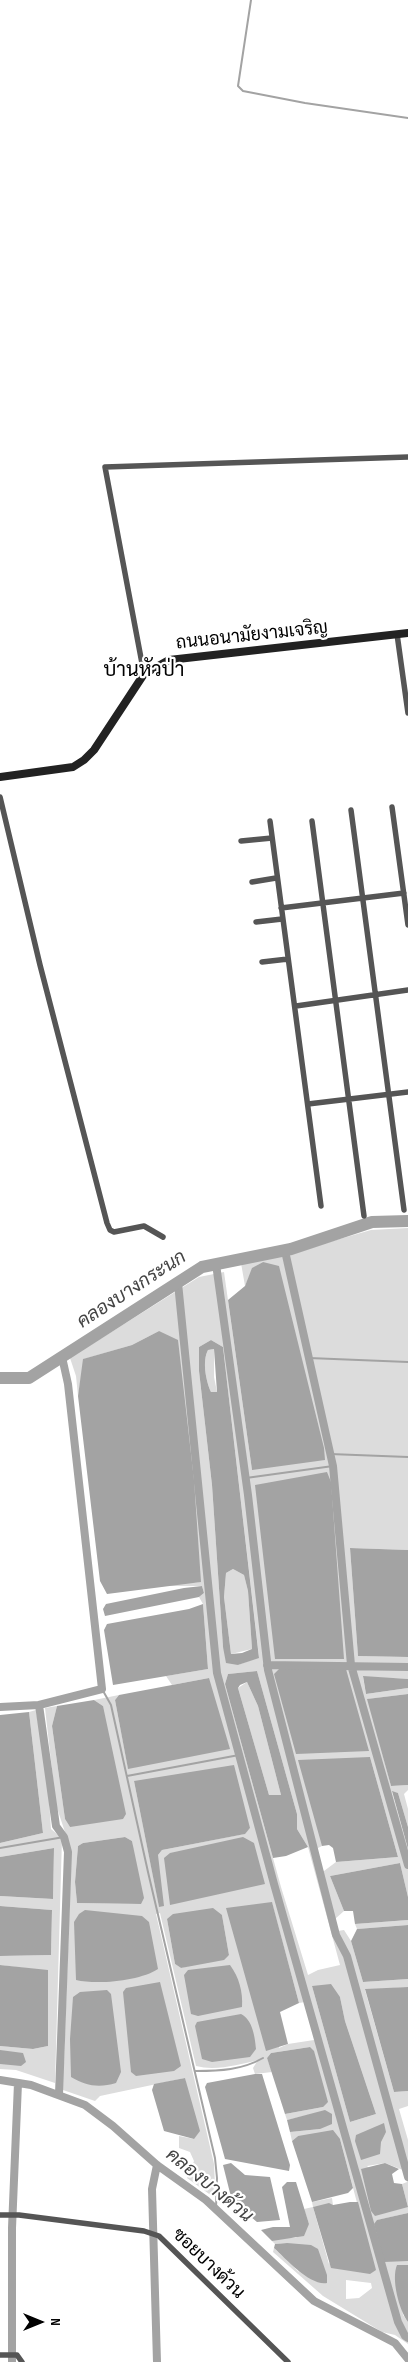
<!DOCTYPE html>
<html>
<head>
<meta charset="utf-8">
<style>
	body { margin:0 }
	#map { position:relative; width:408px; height:2362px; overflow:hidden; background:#fff; font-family:"Sofia Sans Condensed",sans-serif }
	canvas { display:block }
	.north { position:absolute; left:15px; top:2297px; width:50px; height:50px; -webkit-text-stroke:4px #fff; paint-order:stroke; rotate:90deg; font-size:14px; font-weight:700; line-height:20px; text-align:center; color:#000 }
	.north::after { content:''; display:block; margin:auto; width:18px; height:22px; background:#000; clip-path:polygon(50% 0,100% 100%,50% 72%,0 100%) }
</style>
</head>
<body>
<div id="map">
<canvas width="408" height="2362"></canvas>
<div class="north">N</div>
</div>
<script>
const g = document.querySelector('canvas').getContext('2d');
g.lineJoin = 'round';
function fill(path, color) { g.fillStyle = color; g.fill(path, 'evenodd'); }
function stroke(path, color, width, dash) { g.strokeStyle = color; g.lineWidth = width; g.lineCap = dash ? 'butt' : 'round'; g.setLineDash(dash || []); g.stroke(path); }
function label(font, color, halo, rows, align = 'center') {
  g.font = font + ' "Sofia Sans Condensed",Sarabun,sans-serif'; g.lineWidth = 4.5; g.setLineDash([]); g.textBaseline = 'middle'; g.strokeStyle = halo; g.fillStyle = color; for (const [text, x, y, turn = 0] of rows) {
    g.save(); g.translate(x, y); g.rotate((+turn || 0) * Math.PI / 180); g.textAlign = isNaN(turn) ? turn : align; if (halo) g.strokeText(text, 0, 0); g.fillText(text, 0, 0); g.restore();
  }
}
fill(new Path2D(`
	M408 1228V1550L350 1548 358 1656 408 1657V1679L363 1677 366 1694 408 1688V1694L368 1699 391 1786 408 1785V1790L404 1794 408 1809V1827L398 1793 392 1792 408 1849V1897L400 1863 330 1876 344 1911 335 1919 338 1931 344 1930 351 1941 363 1982 408 1979V1987L365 1990 394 2092 408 2091V2106L399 2109 408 2140V2213L378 2220 384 2261H408V2265H397L403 2315 408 2322V2344L395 2335 382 2332 323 2296 273 2252 274 2248 299 2272 287 2243 275 2244 272 2241 277 2238H296L309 2224 304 2209 313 2207 312 2202 332 2198 333 2205 313 2207 329 2264 360 2214 340 2139 298 2136 292 2141 290 2132 320 2129 325 2111 287 2120 285 2114 323 2107 310 2047 271 2053 267 2058 272 2072 255 2074 253 2068 258 2060C239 2065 215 2071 196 2066L160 1913 156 1914 214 2164 215 2186 212 2196 187 2178 194 2161 190 2152 179 2148V2136L194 2139 185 2078 100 2096 95 2101 63 2090 61 2084 64 2063 71 1864 70 1847 56 1805 45 1708 57 1706 52 1726 65 1819 70 1827 103 1706 94 1700 119 1695 115 1700 128 1768 136 1766 209 1678 172 1685 166 1676 208 1669 203 1604 199 1597 204 1593 202 1586H156L200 1582 159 1331 132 1345 84 1359 78 1396 76 1376 70 1358 199 1277 224 1272 252 1470 263 1262 253 1268 245 1286 241 1263 291 1253 371 1230ZM211 1340 223 1347 259 1657 238 1665 223 1647 212 1485 199 1371V1347ZM257 1671 297 1814V1829L308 1847 340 1965 318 1970 308 1975 281 1887 225 1684 228 1674ZM370 1757 398 1857 336 1862 324 1871 322 1870 316 1849 322 1846ZM134 1781 250 1828 244 1834 162 1850 158 1855 159 1906ZM125 1837 132 1841 141 1904 77 1903 75 1882 78 1846 83 1843ZM272 1903 299 2003 305 2002 317 2043 314 2040 288 2044 279 2048ZM222 1915 229 1955 181 1968 175 1964 167 1919ZM312 1986 340 1997 345 2021 376 2114 350 2122ZM385 2163 403 2170 407 2182 402 2184 408 2207 367 2166ZM346 2280 371 2283 372 2288 359 2298 346 2299Z
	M214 1349V1377L217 1392H211C206 1381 202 1361 208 1350Z
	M233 1569 244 1575 248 1591 252 1649 231 1654 224 1597 226 1573Z
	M247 1682 258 1706 281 1795H269L238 1688Z
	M36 1710 48 1786 51 1829 62 1838 55 2083 16 2070 0 2069V2046L33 2049 48 2046V1971L0 1965V1956L51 1955 52 1910 0 1906V1896L53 1899 54 1848 0 1857V1843L43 1833 29 1712Z
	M408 1920V1925L357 1929 355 1924Z`), '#dcdcdc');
fill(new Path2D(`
	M263 1262 279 1266 324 1448 325 1460 252 1470 228 1300 245 1286 252 1268Z
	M159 1331 178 1340 194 1480 201 1582 107 1594 100 1581 78 1396 83 1359 132 1345Z
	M211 1340 223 1347 259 1658 238 1665 226 1663 223 1647 212 1485 199 1371V1347ZM214 1349 217 1392H211C206 1381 202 1361 208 1350ZM233 1569 244 1575 248 1591 252 1649 242 1653 231 1654 224 1597 226 1573Z
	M327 1472 331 1482 344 1659H275L255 1485Z
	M350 1548 408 1550V1657L358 1656Z
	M202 1586 204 1593 199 1597 105 1616 103 1609 106 1604 184 1588Z
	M203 1604 208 1669 113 1685 104 1630 107 1624 189 1609Z
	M280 1668 346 1669 369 1751 296 1754 274 1674Z
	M257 1671 297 1814V1829L308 1847 286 1856 273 1858 225 1684 228 1674ZM247 1682 258 1706 281 1795H269L238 1688 240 1685Z
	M363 1676 408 1679V1688L366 1694Z
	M209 1678 230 1749 128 1769 115 1700 119 1695Z
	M408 1694V1785L391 1786 367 1699Z
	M94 1700 103 1706 126 1814 123 1819 70 1827 65 1819 52 1726 57 1706Z
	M29 1712 43 1833 0 1843V1715Z
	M370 1757 398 1857 336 1862 333 1848 329 1845 322 1846 298 1760Z
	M234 1765 250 1828 245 1834 162 1850 158 1855 164 1906 159 1907 134 1781Z
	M392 1791 398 1793 408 1827V1849Z
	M125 1837 132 1841 144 1898 141 1904 77 1903 75 1882 78 1846 83 1843Z
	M243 1837 254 1843 265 1884 170 1905 164 1858 170 1853Z
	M54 1848 53 1899 0 1896V1857Z
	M400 1863 408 1897V1920L355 1924 353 1911H344L330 1876Z
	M272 1902 299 2003 280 2012 288 2044 266 2051 226 1908Z
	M0 1906 52 1910 51 1955 0 1956Z
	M213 1908 222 1915 229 1955 224 1960 181 1968 175 1964 167 1919 173 1914Z
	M85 1910 142 1916 149 1922 158 1969C140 1981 97 1985 76 1980L74 1922 79 1914Z
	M408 1925V1979L363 1982 351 1941 357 1929Z
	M0 1965 48 1970V2046L33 2049 0 2046Z
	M230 1965C239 1977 243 1992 242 2007L198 2016 191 2014 184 1975 188 1970Z
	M160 1982 181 2066 174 2071 136 2076 131 2072 123 1992 126 1988Z
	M331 1984 340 1997 345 2021 376 2114 350 2122 312 1986Z
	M408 1987V2091L394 2092 365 1989Z
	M107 1990 111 1994 121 2072 116 2083C99 2088 86 2086 71 2077L70 2039 73 1997 80 1992Z
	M241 2014C253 2020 255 2038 256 2049L250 2057 212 2062 202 2059 195 2026 197 2022Z
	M310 2047 314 2051 328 2102 323 2107 285 2114 267 2058 271 2053Z
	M0 2050 23 2053 26 2062 21 2066 0 2064Z
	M255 2074H262L290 2165 289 2171 225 2159 205 2087 207 2083Z
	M185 2078 200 2131 194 2139 164 2131 152 2090 154 2084Z
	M325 2110 332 2114V2124L320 2129 290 2132 287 2120Z
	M384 2123 386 2132 381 2142 380 2154 361 2160 355 2141 356 2135Z
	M333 2130 340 2139 353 2188 348 2193 312 2202 292 2141 298 2136Z
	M231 2163 245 2175 270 2177 280 2220 257 2222 232 2201 223 2165Z
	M385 2163 399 2169 392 2174 394 2183 402 2184 408 2207 375 2216 371 2211 361 2169Z
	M287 2182H296L309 2224 304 2236 272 2241 261 2230 273 2227H290L282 2187Z
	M350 2202H358L376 2270 370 2274 331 2268 313 2207 329 2203 333 2205Z
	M408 2213V2261L384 2262 374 2224 377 2220Z
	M287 2243 311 2245 318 2249 327 2275V2283C310 2286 286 2259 274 2248L275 2244Z
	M397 2265H408V2322C399 2310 391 2279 397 2265Z`), '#a3a3a3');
stroke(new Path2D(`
	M251 0 238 86 243 91 305 103 408 118
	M309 1358 408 1362
	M330 1454 408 1457
	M246 1478 333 1466
	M102 1689 111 1705 148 1872 215 2158 217 2178 216 2208
	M127 1776 239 1755
	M0 1848 64 1837
	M196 2071C220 2071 242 2070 263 2058`), '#a3a3a3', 2);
stroke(new Path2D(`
	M285 1251 333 1466 351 1665 408 1865
	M216 1264 248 1495 268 1670 336 1935 347 1956 408 2177
	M178 1283 217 1673 274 1884 398 2322 405 2336 408 2338
	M267 1665 408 1667
	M0 1707 39 1705
	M0 2080 31 2085 85 2105 113 2126 157 2165 206 2200 314 2301 395 2343 408 2359
	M59 2094 68 1852 64 1837 56 1826 39 1705 102 1689 68 1384 62 1357
	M12 2362V2228L18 2083
	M157 2362 152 2189 157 2165`), '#a3a3a3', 8);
stroke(new Path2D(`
	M0 1378H29L202 1267 291 1249 372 1222 408 1221`), '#a3a3a3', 12);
stroke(new Path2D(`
	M397 634 408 713
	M144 674 105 467 408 457
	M0 797 40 965 107 1223 110 1230 114 1232 144 1226 163 1237
	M392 807 408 925
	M351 810 404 1210
	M270 821 321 1206
	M312 821 364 1216
	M241 841 272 838
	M252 882 276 878
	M281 908 404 893
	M256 922 282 919
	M262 962 288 959
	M296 1006 408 990
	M308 1104 408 1092
	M0 2215H19L144 2231 159 2236 288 2362
	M0 2355H17L22 2362`), '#555', 5.5);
stroke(new Path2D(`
	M0 777 73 767 84 760 94 750 144 674 169 660 408 633`), '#222', 8);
label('18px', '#000', '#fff', [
	["ถนนอนามัยงามเจริญ",252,636,-6],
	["ซอยบางด้วน",208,2264,44]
]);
label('italic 19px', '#444', '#fff', [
	["คลองบางกระนก",132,1290,-33],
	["คลองบางด้วน",209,2186,39]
]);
label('20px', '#000', '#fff', [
	["บ้านหัวป่า",144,671]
]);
</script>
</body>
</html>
